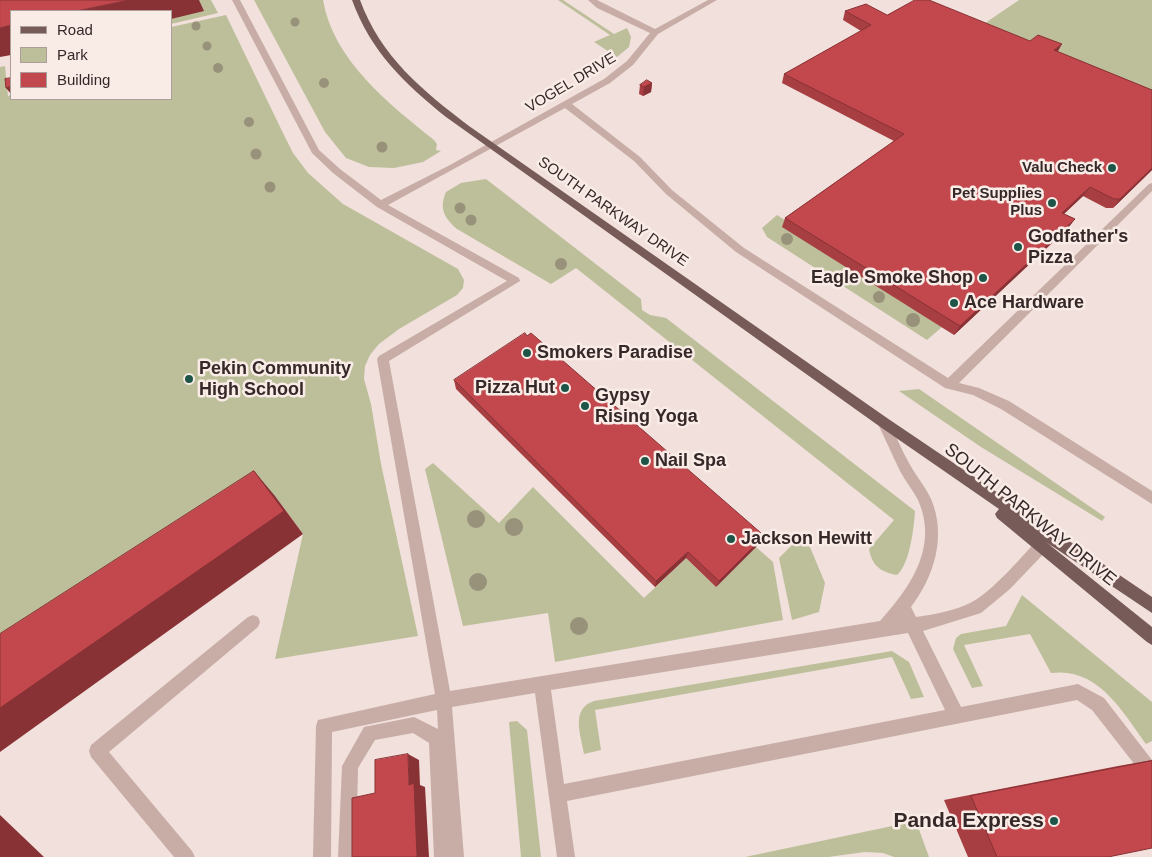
<!DOCTYPE html>
<html>
<head>
<meta charset="utf-8">
<style>
	body { margin:0 }
	#map { position:relative; width:1152px; height:857px; overflow:hidden; background:#f1e0db; font-family:Helvetica,sans-serif }
	canvas { display:block }
	.legend { position:absolute; left:10px; top:10px; width:162px; height:90px; box-sizing:border-box; background:#f9ece7; border:1px solid #ab9e9b; margin:0; padding:6px 9px; list-style:none; font-size:15px; color:#352828 }
	.legend li { display:flex; align-items:center; gap:10px; height:25px }
	.legend b { width:25px; border:1px solid #ab9e9b }
</style>
</head>
<body>
<div id="map">
<canvas width="1152" height="857"></canvas>
<ul class="legend">
<li><b style="height:6px;background:#775b59"></b>Road</li>
<li><b style="height:14px;background:#bdbf9b"></b>Park</li>
<li><b style="height:14px;background:#c2484d"></b>Building</li>
</ul>
</div>
<script>
const g = document.querySelector('canvas').getContext('2d');
g.lineJoin = 'round';
function fill(path, color) { g.fillStyle = color; g.fill(path, 'evenodd'); }
function stroke(path, color, width, dash) { g.strokeStyle = color; g.lineWidth = width; g.lineCap = dash ? 'butt' : 'round'; g.setLineDash(dash || []); g.stroke(path); }
function label(font, color, halo, rows, align = 'center') {
  g.font = font + ' Helvetica,sans-serif'; g.lineWidth = 5; g.setLineDash([]); g.textBaseline = 'middle'; g.strokeStyle = halo; g.fillStyle = color; for (const [text, x, y, turn = 0] of rows) {
    g.save(); g.translate(x, y); g.rotate((+turn || 0) * Math.PI / 180); g.textAlign = isNaN(turn) ? turn : align; if (halo) g.strokeText(text, 0, 0); g.fillText(text, 0, 0); g.restore();
  }
}
fill(new Path2D(`
	M199 0H211L218 13 171 24V19Z
	M254 0H323C333 60 389 104 434 140L437 144 436 150 441 151 423 162 394 168 369 167 346 158 325 132Z
	M558 0H563L614 34 627 28 631 37 629 47 617 57 594 42 610 35Z
	M1019 0H1152V99L975 30Z
	M226 15 283 133 293 153 308 173 343 204 458 269 464 280 463 288 457 295 399 329 379 344 370 355 365 366 364 379 371 404 381 464 418 636 275 659 303 534 275 496 0 679V67L5 66 8 96 11 95V99H171V27Z
	M486 179 641 299 642 310 650 315 666 318 915 511C914 527 910 564 897 575 881 572 872 566 869 549L894 520 576 268 551 284 457 229C444 218 439 208 446 192L461 183Z
	M777 215 788 222 783 227 942 327 927 340 767 237 762 228Z
	M919 389 1105 517 1102 521 981 447 899 391Z
	M433 463 499 523 533 487 644 598 686 558 716 587 756 547 773 562 783 620 555 662 548 613 463 626 425 469Z
	M799 538 810 547 825 583 819 612 792 620 779 558Z
	M1022 595 1152 702V741L1146 744C1122 711 1098 667 1051 673L1030 634 964 645 983 686 972 688 953 649 956 638 961 634 1006 626Z
	M892 651 909 662 924 697 911 699 892 657 595 710 601 750 584 754C581 735 570 709 594 701Z
	M517 721 527 730 541 857H521L509 722Z
	M916 821 929 857H894L883 853 865 852 828 857H745Z`), '#bdbf9b');
fill(new Path2D(`
	M232 0H240L319 150 340 169 381 200 450 165 604 79 627 61 650 33 597 8 588 0H597L655 29 708 0H717L658 34 633 65 610 83 572 104 640 157 672 190 744 248 948 378 1149 184 1152 183V191L959 383 979 388 1009 401 1152 491V504L1001 409 973 395 945 388 736 252 666 194 634 161 565 108 388 205 519 278 520 281 389 361 450 691 880 621C910 588 939 547 918 500 913 490 905 481 900 471 892 455 885 438 877 422L879 418 883 417 887 418C895 433 901 449 909 463 916 476 925 486 931 499 947 536 934 577 911 607L916 617C932 615 958 610 972 602 994 590 1024 554 1042 535L1047 534 1052 535 1054 540 1052 545 1010 589 981 613 923 631 961 707 1078 684 1104 698 1152 760V781L1146 779 1092 710 1077 700 567 801 575 857H557L535 693 452 707 464 857H434L429 743 413 733 375 740 358 768 356 857H338L342 766 364 727 414 717 438 729 437 710 332 732 331 857H313L316 726 318 720 435 694 377 359 379 356 507 281 377 207 333 173 312 153ZM908 633 945 710 564 784 551 690Z
	M253 615 258 617 260 622 258 627 109 752 192 851 195 857H174L91 757 89 751 91 745 248 617Z`), '#c8ada7');
fill(new Path2D(`
	M352 0H360C381 57 422 90 469 126L887 418 1152 597V613L1046 542 1152 627V645L1147 642 997 518 995 514 999 509 879 426 446 117C404 83 371 52 352 0Z`), '#775b59');
g.fillStyle = '#98927b';
for (const [x, y, r] of [
	[295,22,4.5],
	[196,26,4.5],
	[207,46,4.5],
	[218,68,5],
	[324,83,5],
	[249,122,5],
	[382,147,5.5],
	[256,154,5.5],
	[270,187,5.5],
	[460,208,5.5],
	[471,220,5.5],
	[787,239,6],
	[561,264,6],
	[846,277,6],
	[879,297,6],
	[913,320,7],
	[476,519,9],
	[514,527,9],
	[478,582,9],
	[579,626,9]
]) { g.beginPath(); g.arc(x, y, r, 0, 2 * Math.PI); g.fill(); }
fill(new Path2D(`
	M845 11 887 15 1058 52 1152 90V170L1113 208H1106L1083 196 1064 214 1075 219 1068 228 954 335 782 227 785 218 894 141 782 83 784 74 861 31 843 20Z
	M652 83 651 92 643 96 639 94 640 85Z
	M454 380 758 538 756 547 716 587 686 558 655 587 456 389Z
	M1152 760 1108 857H968L944 800 1118 766Z`), '#a73e42');
fill(new Path2D(`
	M129 0H199L204 11 171 19V11H77Z
	M11 25V55L0 57V28Z
	M1062 44 1057 53 1054 50Z
	M652 83 651 92 643 96 644 87Z
	M11 86V94L6 88Z
	M1152 168V170L1113 208 1120 199Z
	M1090 187 1083 196 1055 222 1062 213Z
	M1075 219 1068 228 954 335 960 326Z
	M254 471 275 496 303 534 0 752V708Z
	M760 540 756 547 716 587 719 581Z
	M688 552 686 558 655 587 656 581Z
	M408 754 419 760 420 785 425 787 429 857H417L409 785Z
	M0 815 44 857H0Z`), '#883236');
const building = new Path2D(`
	M0 0H129L77 11H11V25L0 28Z
	M915 0H929L1030 41 1038 35 1062 44 1054 50 1152 90V168L1120 199H1114L1090 187 1062 213 1075 219 960 326 785 218 904 134 784 74 871 25 845 11 866 4 887 15Z
	M11 78V86L6 88 5 79Z
	M647 80 652 83 644 87 640 85Z
	M525 333 527 336 531 333 761 533 757 537 760 540 719 581 688 552 656 581 454 380Z
	M254 471 284 511 0 708V634Z
	M408 754 409 785 414 783 417 857H352V798L375 793V760Z
	M1152 761V848L1108 857H997L971 796Z`);
fill(building, '#c2484d');
stroke(building, '#883236', 1);
for (const [x, y, r, color] of [
	[1112,168,5,"#1e5549"],
	[1052,203,5,"#1e5549"],
	[1018,247,5,"#1e5549"],
	[983,278,5,"#1e5549"],
	[954,303,5,"#1e5549"],
	[527,353,5,"#1e5549"],
	[189,379,5,"#1e5549"],
	[565,388,5,"#1e5549"],
	[585,406,5,"#1e5549"],
	[645,461,5,"#1e5549"],
	[731,539,5,"#1e5549"],
	[1054,821,5,"#1e5549"]
]) { const dot = new Path2D(); dot.arc(x, y, r, 0, 2 * Math.PI); g.fillStyle = color; g.fill(dot); stroke(dot, '#f9ece7', 2); }
label('15px', '#352828', '#f9ece7', [
	["VOGEL DRIVE",571,83,-31],
	["SOUTH PARKWAY DRIVE",613,212,35]
]);
label('bold 15px', '#352828', '#f9ece7', [
	["Valu Check",1102,168],
	["Pet Supplies",1042,194],
	["Plus",1042,211]
], 'right');
label('bold 18px', '#352828', '#f9ece7', [
	["Godfather's",1028,237],
	["Pizza",1028,258],
	["Eagle Smoke Shop",973,278,"right"],
	["Ace Hardware",964,303],
	["Smokers Paradise",537,353],
	["Pekin Community",199,369],
	["High School",199,390],
	["Pizza Hut",555,388,"right"],
	["Gypsy",595,396],
	["Rising Yoga",595,417],
	["Nail Spa",655,461],
	["Jackson Hewitt",741,539]
], 'left');
label('18px', '#352828', '#f9ece7', [
	["SOUTH PARKWAY DRIVE",1030,515,39]
]);
label('bold 21px', '#352828', '#f9ece7', [
	["Panda Express",1044,821]
], 'right');
</script>
</body>
</html>
